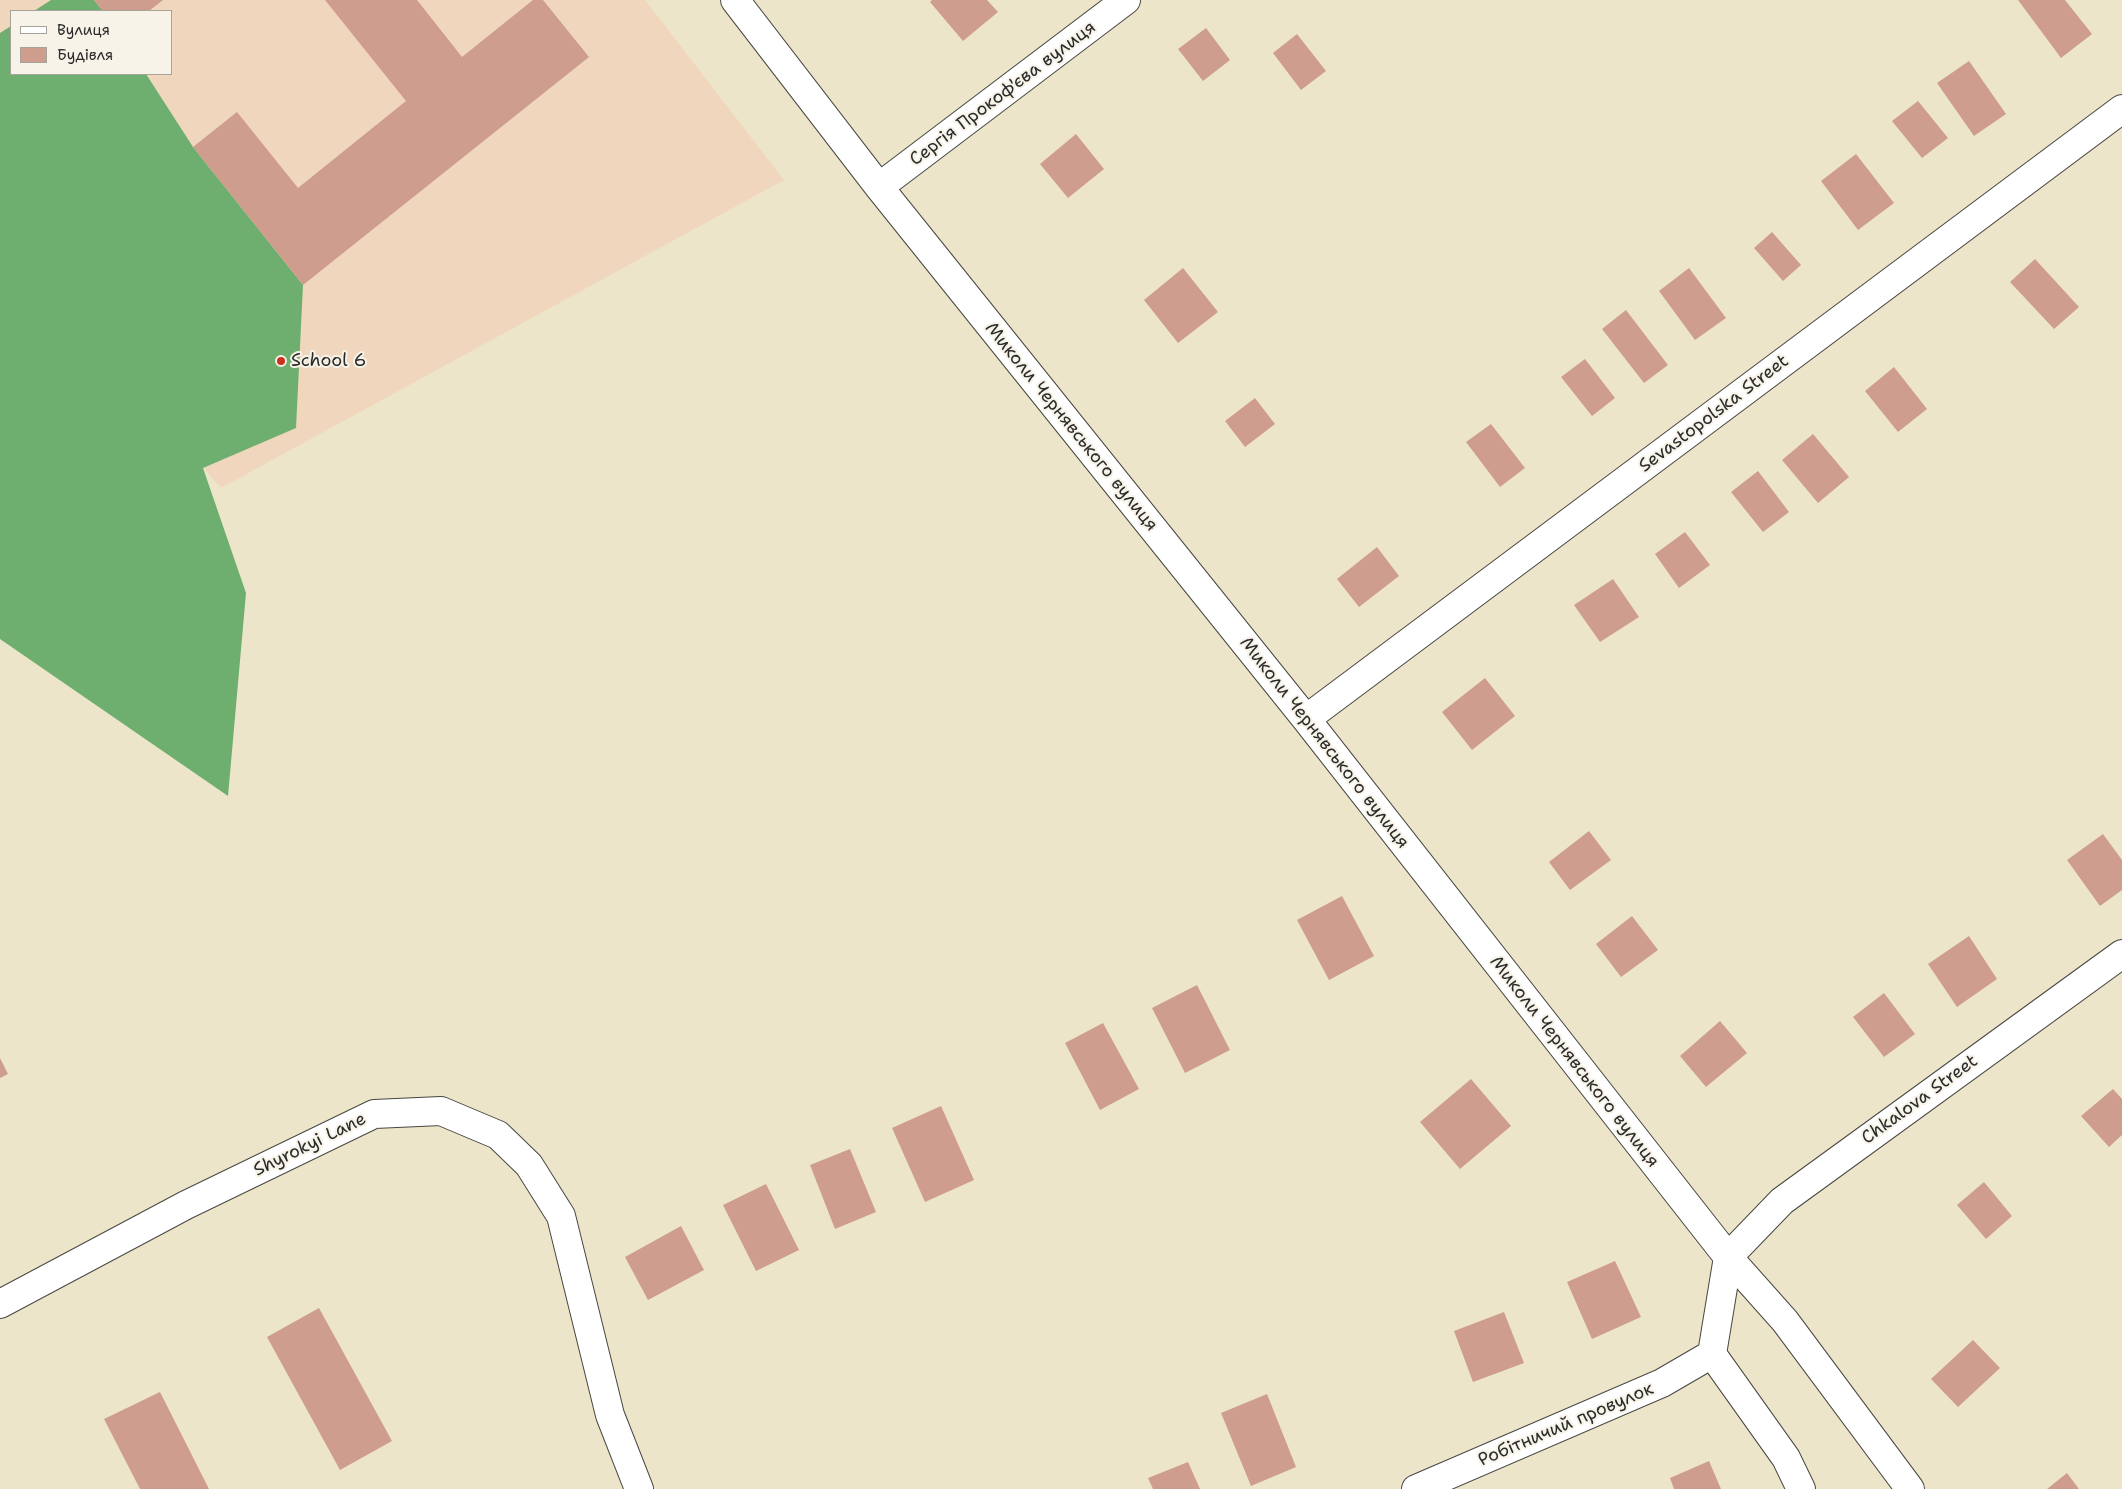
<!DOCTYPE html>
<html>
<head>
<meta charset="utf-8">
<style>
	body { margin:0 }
	#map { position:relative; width:2122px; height:1489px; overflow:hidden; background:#ede5c9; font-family:"Shantell Sans",sans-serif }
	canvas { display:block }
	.legend { position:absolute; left:10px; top:10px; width:162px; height:65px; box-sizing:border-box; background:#f7f3e8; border:1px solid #a5a39c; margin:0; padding:6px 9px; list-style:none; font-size:15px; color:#2b2b2b }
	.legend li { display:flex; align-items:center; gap:10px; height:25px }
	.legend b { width:25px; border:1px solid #a5a39c }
</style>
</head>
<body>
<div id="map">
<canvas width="2122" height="1489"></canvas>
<ul class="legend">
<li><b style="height:6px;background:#fff"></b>Вулиця</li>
<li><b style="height:14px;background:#ce9d8d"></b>Будівля</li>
</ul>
</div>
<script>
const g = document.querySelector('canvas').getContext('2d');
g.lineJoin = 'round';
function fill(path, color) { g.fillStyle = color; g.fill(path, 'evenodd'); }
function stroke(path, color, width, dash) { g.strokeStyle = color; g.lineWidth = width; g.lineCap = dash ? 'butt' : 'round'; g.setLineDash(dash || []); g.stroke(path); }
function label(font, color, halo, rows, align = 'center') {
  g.font = font + ' "Shantell Sans",sans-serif'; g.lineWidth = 4; g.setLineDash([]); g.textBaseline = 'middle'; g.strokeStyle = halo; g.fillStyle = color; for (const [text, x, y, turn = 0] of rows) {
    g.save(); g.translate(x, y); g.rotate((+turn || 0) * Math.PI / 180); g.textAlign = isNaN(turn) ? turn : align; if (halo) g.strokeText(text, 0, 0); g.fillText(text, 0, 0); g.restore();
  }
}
fill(new Path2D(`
	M0 0H645L784 180 221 488 0 235ZM11 11H171V74H11Z`), '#efd6bc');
fill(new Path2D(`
	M51 0H94L103 11H34Z
	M11 26V74H146L193 147 303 285 296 428 203 468 246 593 228 796 0 639V33Z`), '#6eae6f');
fill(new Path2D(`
	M94 0H163L149 11H103Z
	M325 0H417L462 57 533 0H543L589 57 303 285 193 147 237 112 298 188 406 101Z
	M932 0H987L998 12 963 41 930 2Z
	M2018 0H2065L2092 34 2061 58Z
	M1206 28 1230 60 1203 81 1178 49Z
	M1297 34 1326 71 1301 90 1273 53Z
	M1969 61 2006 114 1974 136 1937 83Z
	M1918 101 1948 138 1922 158 1892 121Z
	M1076 134 1104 169 1068 198 1040 164Z
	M1856 154 1894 203 1858 230 1821 181Z
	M1772 232 1801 265 1783 281 1754 248Z
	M2035 259 2079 307 2054 329 2010 282Z
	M1183 268 1218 312 1178 343 1144 300Z
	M1689 268 1726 318 1695 340 1659 291Z
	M1626 310 1668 365 1644 383 1602 329Z
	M1585 359 1615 398 1592 416 1561 377Z
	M1894 367 1927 409 1898 432 1865 391Z
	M1255 398 1275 424 1245 447 1225 421Z
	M1491 424 1525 468 1500 487 1466 442Z
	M1813 434 1849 477 1818 503 1782 460Z
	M1758 471 1789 512 1763 532 1731 492Z
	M1685 532 1710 565 1679 588 1655 554Z
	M1377 547 1399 576 1359 607 1337 579Z
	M1613 579 1639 617 1600 642 1574 605Z
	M1485 678 1515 716 1472 750 1442 712Z
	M1589 831 1611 860 1570 890 1549 862Z
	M2103 834 2122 860V890L2100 906 2067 860Z
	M1342 896 1374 956 1329 980 1297 920Z
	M1632 916 1658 950 1621 977 1596 944Z
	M1969 936 1997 979 1957 1007 1928 964Z
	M1197 985 1230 1050 1185 1073 1152 1008Z
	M1884 993 1915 1034 1884 1057 1853 1017Z
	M1720 1021 1747 1053 1706 1087 1680 1056Z
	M1103 1023 1139 1089 1100 1110 1065 1043Z
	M0 1058 8 1074 0 1078Z
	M1471 1079 1511 1126 1460 1169 1420 1122Z
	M2113 1089 2122 1099V1135L2109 1147 2081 1116Z
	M941 1106 974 1180 925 1202 892 1128Z
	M850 1149 876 1212 835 1229 810 1165Z
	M1984 1182 2012 1216 1986 1239 1957 1205Z
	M766 1184 799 1250 756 1271 723 1205Z
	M681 1226 704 1270 648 1300 625 1257Z
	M1615 1261 1641 1317 1592 1339 1567 1282Z
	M319 1308 392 1441 340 1470 267 1337Z
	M1504 1312 1524 1363 1473 1382 1454 1331Z
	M1973 1340 2000 1368 1958 1407 1931 1379Z
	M160 1392 209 1489H140L104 1419Z
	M1267 1394 1296 1467 1251 1486 1221 1413Z
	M1709 1461 1721 1489H1674L1670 1478Z
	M1188 1462 1200 1489H1153L1148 1478Z
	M2067 1473 2079 1489H2047Z`), '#ce9d8d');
const street = new Path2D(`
	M735 0 879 187 1306 719 1728 1257 1785 1321 1910 1489
	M879 187 1126 0
	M1306 719 2122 109
	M0 1304 186 1205 374 1114 441 1111 498 1135 529 1165 561 1216 610 1415 639 1489
	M1712 1354 1728 1257 1782 1201 2122 954
	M1712 1354 1786 1458 1801 1489
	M1416 1489 1662 1383 1712 1354`);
stroke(street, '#484743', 30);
stroke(street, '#fff', 28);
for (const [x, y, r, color] of [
	[281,361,5,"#c8321e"]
]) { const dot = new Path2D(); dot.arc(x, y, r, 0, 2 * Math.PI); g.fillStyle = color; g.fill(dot); stroke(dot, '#f7f3e8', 2); }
label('18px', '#2b2b2b', '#f7f3e8', [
	["Сергія Прокоф'єва вулиця",1003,94,-37],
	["Sevastopolska Street",1714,414,-37],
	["Миколи Чернявського вулиця",1071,427,51],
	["Миколи Чернявського вулиця",1324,743,52],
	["Миколи Чернявського вулиця",1574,1062,52],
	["Chkalova Street",1920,1100,-36],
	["Shyrokyi Lane",310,1145,-26],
	["Робітничий провулок",1566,1425,-23]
]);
label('18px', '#2b2b2b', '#f7f3e8', [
	["School 6",291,361]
], 'left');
</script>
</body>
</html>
